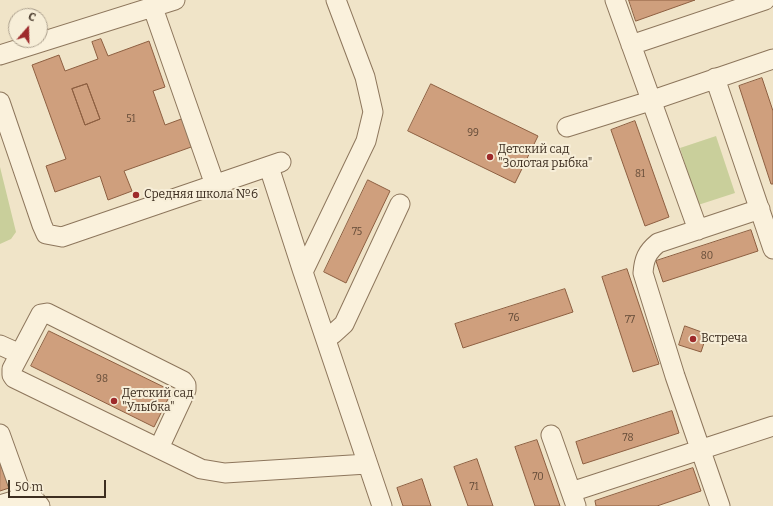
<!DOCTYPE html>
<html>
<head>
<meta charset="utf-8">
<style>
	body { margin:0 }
	#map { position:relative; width:773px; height:506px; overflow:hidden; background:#f0e4c8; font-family:Bitter,serif }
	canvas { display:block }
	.north { position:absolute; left:8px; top:8px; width:40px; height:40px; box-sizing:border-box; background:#f7eed8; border:1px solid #ada18e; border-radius:50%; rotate:20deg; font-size:11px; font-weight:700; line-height:16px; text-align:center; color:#3d2e20 }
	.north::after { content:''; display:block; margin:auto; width:14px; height:18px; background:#9e2a2b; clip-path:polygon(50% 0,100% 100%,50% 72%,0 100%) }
	.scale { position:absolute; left:8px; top:480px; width:98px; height:18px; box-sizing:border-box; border:2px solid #3d2e20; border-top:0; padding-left:5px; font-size:12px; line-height:14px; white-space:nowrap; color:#3d2e20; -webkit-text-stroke:3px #f7eed8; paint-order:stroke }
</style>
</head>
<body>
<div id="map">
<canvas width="773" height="506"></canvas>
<div class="north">С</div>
<div class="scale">50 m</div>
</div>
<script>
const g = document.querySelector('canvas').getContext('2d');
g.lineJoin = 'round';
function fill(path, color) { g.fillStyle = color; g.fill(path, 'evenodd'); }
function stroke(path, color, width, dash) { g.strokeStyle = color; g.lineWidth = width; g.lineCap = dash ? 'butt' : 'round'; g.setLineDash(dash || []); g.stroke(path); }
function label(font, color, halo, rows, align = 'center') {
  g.font = font + ' Bitter,serif'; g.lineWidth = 4; g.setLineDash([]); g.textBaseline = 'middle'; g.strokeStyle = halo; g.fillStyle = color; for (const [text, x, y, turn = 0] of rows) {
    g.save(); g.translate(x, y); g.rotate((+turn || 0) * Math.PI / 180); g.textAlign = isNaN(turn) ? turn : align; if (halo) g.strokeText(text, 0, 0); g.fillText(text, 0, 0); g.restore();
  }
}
fill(new Path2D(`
	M716 136 735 193 698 205 680 148Z
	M0 167 16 232 11 239 0 244Z`), '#c9cf9b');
const building = new Path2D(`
	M629 0H695L636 21Z
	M101 39 108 56 149 41 165 87 153 91 165 125 184 118 194 146 124 171 132 191 108 200 100 176 55 192 46 166 66 159 32 65 59 55 65 71 98 59 92 42ZM87 84 100 119 85 125 72 89Z
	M762 78 773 111V184H771L739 86Z
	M87 84 100 119 85 125 72 89Z
	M431 84 538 136 515 183 408 131Z
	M635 121 669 217 645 226 611 130Z
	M368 180 390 191 346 283 324 272Z
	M751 230 758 251 663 282 656 261Z
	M627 269 659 364 633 372 602 277Z
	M565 289 573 312 463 348 455 324Z
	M685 326 707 334 701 352 679 345Z
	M49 331 172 391 154 427 31 366Z
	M672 411 679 433 583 464 576 442Z
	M537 440 560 506H535L515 447Z
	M477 459 493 506H468L454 467Z
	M0 462 9 488 0 491Z
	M693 468 701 491 657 506H596L595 501Z
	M422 479 431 506H403L397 488Z`);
fill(building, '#cf9f7d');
stroke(building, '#8d5f41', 1);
const minor = new Path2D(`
	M336 0 365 77 373 112 366 141 303 272 382 506
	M615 0 698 230
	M153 8 215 185
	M631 45 765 0
	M0 55 175 0
	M715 78 773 249
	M0 102 42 225 46 234 62 237 281 162
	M567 127 650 101 773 59
	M269 167 303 272
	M325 337 333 334 344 324 400 204
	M0 345 20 354
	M0 434 23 498
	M551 435 576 506
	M159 448 186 390V385L183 381 47 313 41 314 12 369V375L14 378 201 469 225 473 367 464
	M571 492 773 426
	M0 505 23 498H33L40 506
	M720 506 675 376 643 273C644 259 647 252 658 243L760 209`);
stroke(minor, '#8d765c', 21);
stroke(minor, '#faf1dc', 19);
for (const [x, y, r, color] of [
	[490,157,4,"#9e2a2b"],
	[136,195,4,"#9e2a2b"],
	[693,339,4,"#9e2a2b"],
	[114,401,4,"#9e2a2b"]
]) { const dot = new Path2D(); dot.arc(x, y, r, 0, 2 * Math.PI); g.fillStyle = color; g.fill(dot); stroke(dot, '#f7eed8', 1.5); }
label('10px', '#624a37', null, [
	["51",131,119],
	["99",473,133],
	["81",640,174],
	["75",357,232],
	["80",707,256],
	["76",514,318],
	["77",630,320],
	["98",102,379],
	["78",628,438],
	["70",538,477],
	["71",474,487]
]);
label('12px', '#3d2e20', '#f7eed8', [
	["Детский сад",498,150],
	["\"Золотая рыбка\"",498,164],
	["Средняя школа №6",144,195],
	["Встреча",701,339],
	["Детский сад",122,394],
	["\"Улыбка\"",122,408]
], 'left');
</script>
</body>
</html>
